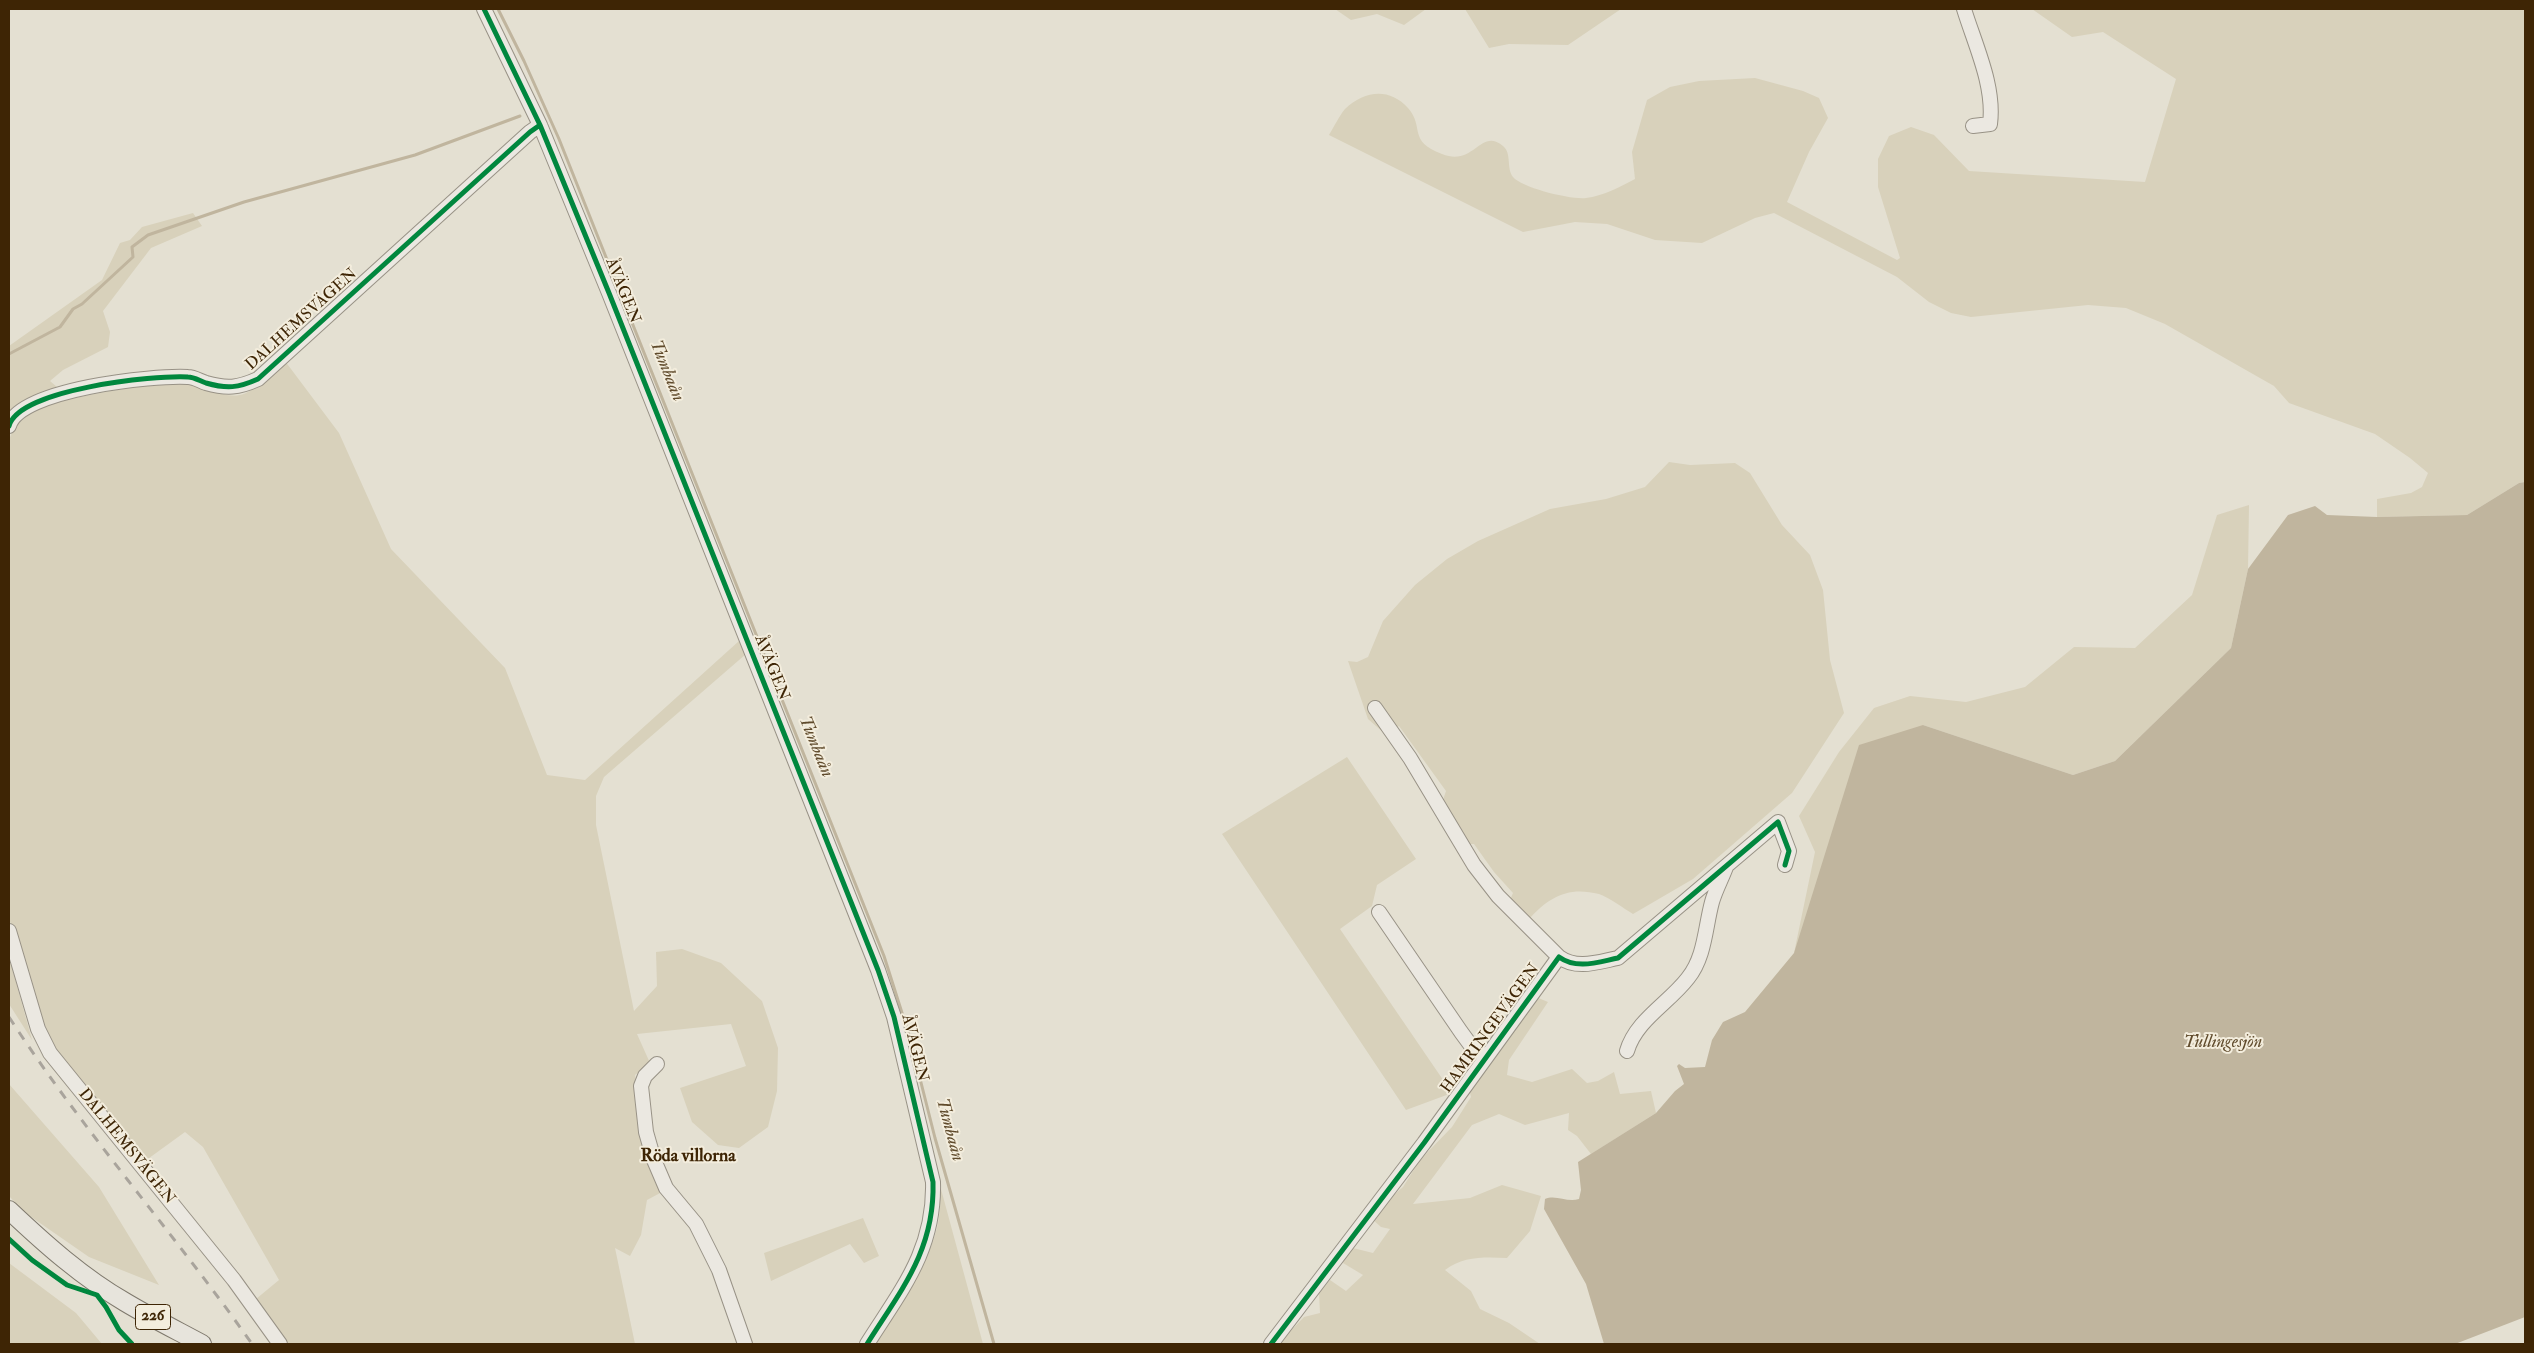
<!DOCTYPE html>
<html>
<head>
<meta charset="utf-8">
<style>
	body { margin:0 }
	#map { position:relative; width:2534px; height:1353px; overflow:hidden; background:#e4e0d2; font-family:"IM FELL Double Pica",serif }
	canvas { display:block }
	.frame { position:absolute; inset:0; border:10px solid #3e2505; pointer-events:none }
</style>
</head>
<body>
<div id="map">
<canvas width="2534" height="1353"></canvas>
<div class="frame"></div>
</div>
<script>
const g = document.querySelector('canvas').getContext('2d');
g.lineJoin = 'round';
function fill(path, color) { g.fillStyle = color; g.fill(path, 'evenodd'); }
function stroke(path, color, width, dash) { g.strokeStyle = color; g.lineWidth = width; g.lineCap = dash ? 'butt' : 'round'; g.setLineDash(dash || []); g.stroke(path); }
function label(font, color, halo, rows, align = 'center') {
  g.font = font + ' "IM FELL Double Pica",serif'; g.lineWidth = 4; g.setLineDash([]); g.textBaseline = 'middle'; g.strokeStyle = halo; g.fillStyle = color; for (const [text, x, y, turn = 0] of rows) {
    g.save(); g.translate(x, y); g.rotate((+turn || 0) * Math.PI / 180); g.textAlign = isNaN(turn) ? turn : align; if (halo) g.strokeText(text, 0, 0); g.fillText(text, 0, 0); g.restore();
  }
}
fill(new Path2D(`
	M1335 9H1426L1404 25 1377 14 1351 20Z
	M1465 9H1621L1568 45 1509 44 1489 48Z
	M2032 9H2525V482L2519 483 2467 515 2377 517V499L2411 493 2422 487 2428 473 2410 458 2375 434 2289 403 2274 386 2165 324 2126 308 2088 305 1971 317 1951 313 1929 302 1897 277 1774 213 1755 218 1702 243 1655 240 1607 224 1575 222 1523 232 1329 135C1334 127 1339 116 1345 109 1364 91 1389 87 1408 108 1425 127 1407 141 1442 154 1475 167 1480 127 1503 146 1512 153 1506 168 1513 177 1522 188 1572 200 1586 198 1603 196 1620 187 1635 179L1632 152 1647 100 1670 87 1699 81 1755 78 1803 91 1819 98 1828 118 1809 152 1787 202 1897 260 1900 258 1878 187V159L1889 136 1911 127 1934 135 1969 171 2145 182 2176 79 2103 32 2072 37Z
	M193 213 202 226 151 248 103 311 110 332 108 347 63 370 50 381 57 387 27 402 9 417V346L102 280 120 243 130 240 142 227Z
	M285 361 339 433 391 549 505 668 547 775 585 780 739 641 746 654 604 777 596 796V825L634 1011 657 986 656 952 682 949 721 963 762 1001 778 1048 777 1091 768 1127 739 1148 718 1145 692 1122 680 1088 746 1066 731 1024 637 1034 650 1063 635 1075 641 1131 662 1192 647 1200 641 1235 630 1256 615 1248 635 1344H287L256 1299 279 1280 203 1147 185 1132 145 1161 53 1051 41 1028 9 918V440C13 427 24 416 37 410 62 397 164 380 191 385 209 388 228 401 246 393 261 386 273 371 285 361Z
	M1669 462 1690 465 1735 463 1750 473 1782 525 1810 555 1823 590 1830 660 1844 713 1792 793 1693 879 1633 914C1623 908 1610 898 1599 894 1568 886 1549 897 1529 919L1510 900 1513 893 1494 872 1474 844H1467L1443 800 1446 791 1399 726 1385 734 1368 719 1348 661 1357 662 1368 657 1383 621 1415 585 1447 559 1478 541 1550 509 1606 499 1645 487Z
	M2249 505 2248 569 2231 648 2115 761 2073 775 1923 725 1794 953 1815 852 1799 816 1839 752 1874 708 1910 696 1966 702 2025 687 2074 647 2135 648 2192 595 2217 515Z
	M1347 757 1416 859 1377 885 1372 906 1340 929 1452 1093 1406 1110 1222 834Z
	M9 957 32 1040 9 1004Z
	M1536 997 1548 1002 1509 1060 1507 1075 1532 1082 1572 1069 1587 1083 1598 1081 1614 1072 1620 1094 1651 1091 1656 1113 1591 1154 1577 1136 1568 1130 1569 1113 1525 1125 1499 1114 1472 1125 1413 1204 1470 1198 1502 1185 1541 1196 1530 1231 1507 1258C1485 1257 1463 1256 1445 1270L1471 1291 1480 1309 1509 1323 1540 1344H1278L1304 1317 1320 1313 1319 1293 1330 1280 1346 1291 1363 1275 1343 1263 1345 1256 1353 1248 1373 1253 1390 1229 1381 1227 1372 1219 1389 1199 1403 1187 1420 1160 1452 1127 1471 1097 1469 1089Z
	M9 1084 99 1187 159 1285 89 1257 24 1212 9 1196Z
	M938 1178 983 1344H874C898 1305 937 1256 940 1209 941 1199 939 1188 938 1178Z
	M863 1218 879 1256 864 1263 850 1244 771 1281 764 1253Z
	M9 1263 76 1313 102 1344H9Z`), '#d8d1bb');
fill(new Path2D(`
	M2525 482V1317L2455 1344H1604L1586 1284 1544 1209 1545 1199C1556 1194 1567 1203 1579 1199L1581 1190 1578 1162 1656 1113 1675 1091 1684 1084 1677 1066 1679 1064 1685 1068 1705 1067 1712 1040 1723 1022 1745 1012 1794 953 1859 745 1923 725 2073 775 2115 761 2231 648 2248 569 2288 515 2315 506 2327 515 2377 517 2467 515 2519 483Z`), '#c0b59e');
stroke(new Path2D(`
	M498 9 524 61 559 139 884 956 909 1035 935 1138 994 1344
	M9 354 60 327 73 309 82 304 133 257 132 247 148 235 244 202 415 155 520 116`), '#c0b59e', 3);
const minor = new Path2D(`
	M484 9 540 125 609 293 878 970 894 1017 933 1182C935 1250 901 1290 867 1344
	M1964 9C1975 45 1995 86 1990 124L1973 126
	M9 426C19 389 154 375 188 377 194 377 200 381 206 383 227 389 238 388 258 379L530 132 540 125
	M1375 708 1410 758 1474 865 1498 896 1559 957
	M1379 912 1461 1032 1472 1047 1486 1057
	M9 931 38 1029 50 1053 234 1280 280 1344
	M1627 1051C1636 1020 1669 1003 1688 978 1705 957 1705 928 1712 902 1715 891 1722 878 1726 867
	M657 1064 645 1076 641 1086 646 1132 654 1160 666 1188 696 1224 719 1270 745 1344
	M1271 1344 1424 1143 1559 957C1577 970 1598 962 1618 958L1778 822 1789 851 1785 865`);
const major = new Path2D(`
	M9 1210C45 1244 82 1277 125 1302 150 1317 176 1330 202 1344`);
stroke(minor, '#989286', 16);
stroke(major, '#7e786c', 20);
stroke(minor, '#ebe8e1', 14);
stroke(major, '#e7e4dc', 18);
stroke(new Path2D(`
	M9 1017C83 1131 174 1233 252 1344`), '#a9a49c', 3, [9, 9]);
stroke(new Path2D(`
	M484 9 540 125 609 293 878 970 894 1017 933 1182C935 1250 901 1290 867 1344
	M9 426C19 389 154 375 188 377 194 377 200 381 206 383 227 389 238 388 258 379L530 132 540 125
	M9 1239 32 1260 67 1285 97 1295 106 1307 119 1330 132 1344
	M1271 1344 1424 1143 1559 957C1577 970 1598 962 1618 958L1778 822 1789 851 1785 865`), '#00873e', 5);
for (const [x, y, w] of [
	[153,1317,35]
]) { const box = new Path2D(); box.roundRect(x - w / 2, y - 12.5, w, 25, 4); g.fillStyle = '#f3eddd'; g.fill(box); stroke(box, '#3e2505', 1); }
label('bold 15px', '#3e2505', null, [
	["226",153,1317]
]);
label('16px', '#3e2505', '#f3eddd', [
	["ÅVÄGEN",622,291,68],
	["DALHEMSVÄGEN",302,320,-42],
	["ÅVÄGEN",771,668,68],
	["HAMRINGEVÄGEN",1491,1029,-54],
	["ÅVÄGEN",914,1048,76],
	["DALHEMSVÄGEN",126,1147,51]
]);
label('italic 18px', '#604b2c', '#f3eddd', [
	["Tumbaån",666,371,68],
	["Tumbaån",815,747,68],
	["Tullingesjön",2223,1043],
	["Tumbaån",949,1130,75]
]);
label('bold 18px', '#3e2505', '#f3eddd', [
	["Röda villorna",688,1157]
]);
</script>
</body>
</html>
